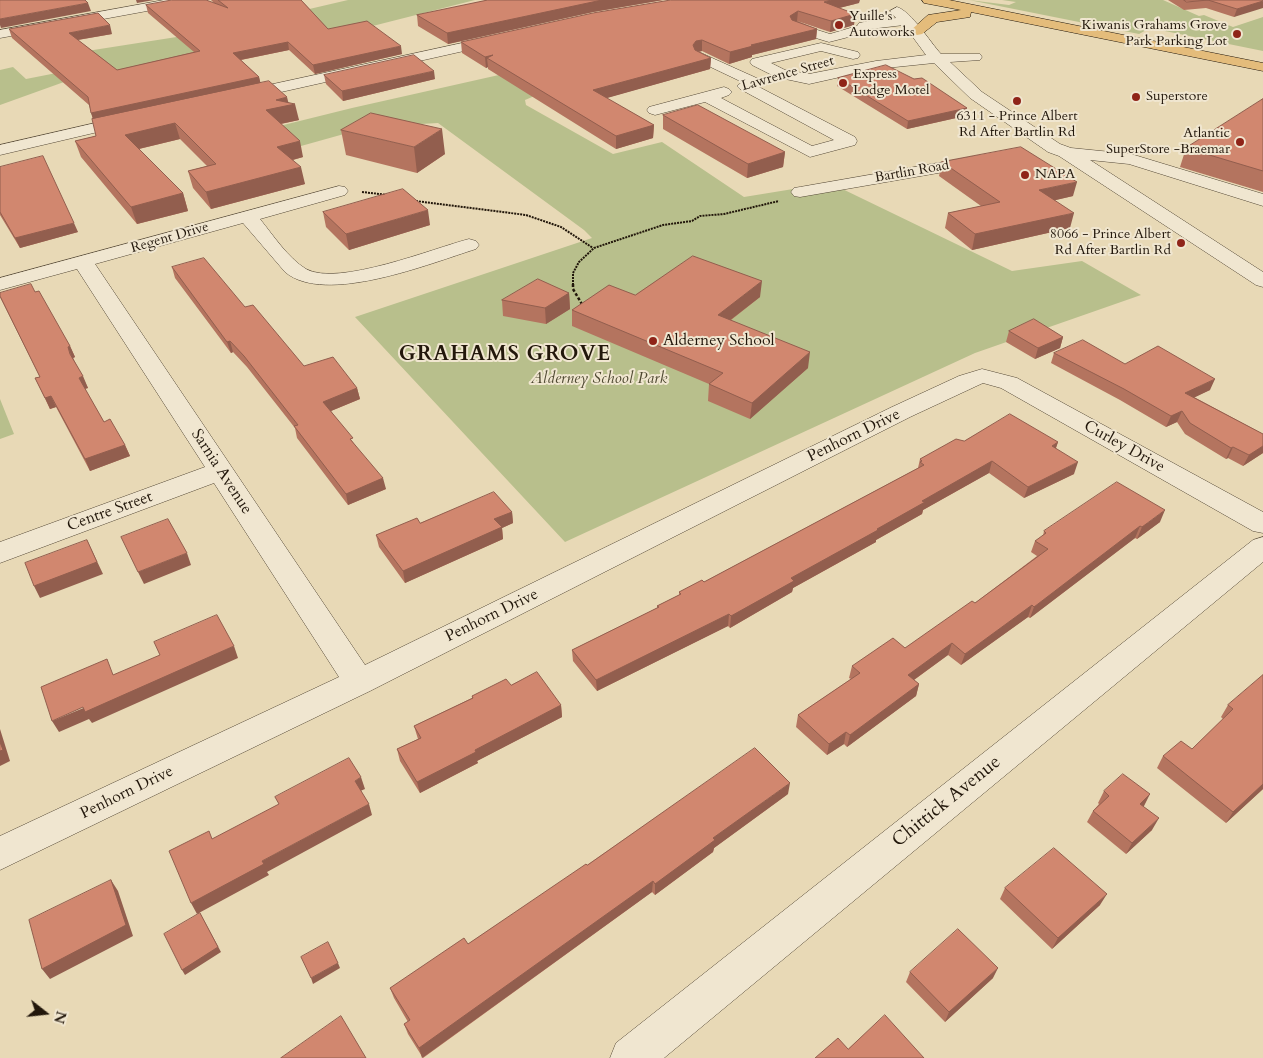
<!DOCTYPE html>
<html>
<head>
<meta charset="utf-8">
<style>
	body { margin:0 }
	#map { position:relative; width:1263px; height:1058px; overflow:hidden; background:#e8d9b6; font-family:Cardo,serif }
	canvas { display:block }
	.north { position:absolute; left:20px; top:988px; width:50px; height:50px; -webkit-text-stroke:4px #f0e6d0; paint-order:stroke; rotate:106deg; font-size:14px; font-weight:700; line-height:20px; text-align:center; color:#22170b }
	.north::after { content:''; display:block; margin:auto; width:18px; height:22px; background:#22170b; clip-path:polygon(50% 0,100% 100%,50% 72%,0 100%) }
</style>
</head>
<body>
<div id="map">
<canvas width="1263" height="1058"></canvas>
<div class="north">N</div>
</div>
<script>
const g = document.querySelector('canvas').getContext('2d');
g.lineJoin = 'round';
function fill(path, color) { g.fillStyle = color; g.fill(path, 'evenodd'); }
function stroke(path, color, width, dash) { g.strokeStyle = color; g.lineWidth = width; g.lineCap = dash ? 'butt' : 'round'; g.setLineDash(dash || []); g.stroke(path); }
function label(font, color, halo, rows, align = 'center') {
  g.font = font + ' Cardo,serif'; g.lineWidth = 4; g.setLineDash([]); g.textBaseline = 'middle'; g.strokeStyle = halo; g.fillStyle = color; for (const [text, x, y, turn = 0] of rows) {
    g.save(); g.translate(x, y); g.rotate((+turn || 0) * Math.PI / 180); g.textAlign = isNaN(turn) ? turn : align; if (halo) g.strokeText(text, 0, 0); g.fillText(text, 0, 0); g.restore();
  }
}
fill(new Path2D(`
	M348 0H475L290 47 110 77 89 73 0 105V70L13 67 26 79 87 67V51L215 31Z
	M969 0 1009 5 1016 2 1002 0H1163L1199 16 1204 15 1233 27 1263 17V51L1150 28 1139 34Z
	M659 39 598 69 525 100 526 105 613 154 662 142 744 197 830 183 1012 271 1082 261 1141 295 975 353 565 542 355 317 592 238 584 230 438 123 369 127 251 160 223 140 352 108Z
	M0 399 14 434 0 439Z`), '#b8bf8c');
const minor = new Path2D(`
	M164 0H192L185 4 0 38V30Z
	M897 7C911 11 930 42 941 54H980L982 57 980 60 950 62 982 92 1060 144 1071 148 1131 154 1263 194V206L1129 164 1090 160 1263 272V287L1256 285 1059 156 1048 152 970 98 934 63 876 69 809 84 776 77 752 65 750 62 752 59 821 43 858 52 860 55 858 58 853 59 821 51 771 63 785 70 809 74 876 61 926 55 904 25 870 29 868 32 829 42 806 35 804 32 811 28 830 34 857 26 859 23 864 22 896 18 890 11Z
	M499 35 504 36 506 39 504 42 241 101 235 99 233 96 235 93 241 91Z
	M701 53 761 80 764 83 759 87 855 137 857 141 855 145 810 157 705 102 655 115 649 113 647 110 649 107 724 87 729 89 732 92 729 95 721 98 812 146 834 140 740 89 737 86 742 82 696 60 694 57 696 54Z
	M130 115 136 117 138 120 136 123 0 155V145Z
	M978 156 984 157 987 161 984 165 800 197 794 196 791 192 794 188 800 187Z
	M339 186 345 187 348 191 345 195 260 219C273 235 288 258 306 269 338 287 434 248 469 239L476 241 479 245 476 249C431 263 325 306 285 272L243 223 95 264 365 665 892 407 959 376 982 369 1017 378 1263 512V533L1253 531 1001 388 983 383 910 417 370 691 0 870V836L339 677 214 483 0 563V542L205 467 77 269 0 290V278Z
	M1263 537V562L664 1058H610L616 1043 1253 540Z`);
const major = new Path2D(`
	M922 0H949L1263 63V71L971 12 970 17 937 22 922 34 917 35 910 31 928 15 961 10 924 3Z`);
stroke(minor, '#544836', 1);
stroke(major, '#22170b', 1);
stroke(new Path2D(`
	M362 192 388 195
	M416 201 526 215 561 227 593 248
	M573 285V273L579 262 594 248 663 225 692 221 700 216 724 214 779 201`), '#22170b', 2, [2, 1]);
stroke(new Path2D(`
	M573 284V289L583 306`), '#22170b', 2.5, [3, 2]);
fill(minor, '#f0e6d0');
fill(major, '#e4bc7b');
fill(new Path2D(`
	M211 0H301L328 29 402 54 315 74 289 50 241 60 259 77 260 82 288 102 299 120 281 124 303 157 293 160 305 184 211 209 193 188 188 171 207 166 180 139 139 149 183 193 188 211 137 224 81 157 75 141 96 136 93 119 89 105 12 38 9 29 112 34 78 40 117 70 194 52 148 13 146 5 215 4Z
	M488 0H663L593 12 448 44 418 26 417 15Z
	M1168 0H1263L1234 17 1206 8 1184 10Z
	M859 3 839 8 855 14 854 25 830 32 797 21 817 29 816 39 752 55V57L729 64 702 51 699 52 711 58 710 69 606 98 654 125 653 138 616 149 488 69V67L486 68 462 53 461 42Z
	M324 75 435 79 343 101 326 84Z
	M838 78 967 108 965 116 907 129 837 86Z
	M1263 99V192L1180 167 1186 148Z
	M663 115 785 152 783 167 747 178 663 129Z
	M341 130 445 154 417 173 346 155Z
	M942 162 1073 196 1055 200 1070 228 972 250 945 228 948 213 981 206 939 176Z
	M0 167 78 232 20 248 0 215Z
	M323 212 430 225 349 250 326 227Z
	M172 267 245 307 304 366 357 388 360 399 331 411 386 489 348 505 297 438 295 428 247 367 233 352 231 353 175 278Z
	M35 292 70 346 75 357 73 358 88 388 85 389 104 422 125 445 130 456 90 471 56 407 50 409 35 378 40 377 0 297Z
	M569 293 570 309 546 324 503 316 502 300Z
	M635 295 760 297 731 320 808 368 750 419 708 401 709 384 572 326V310Z
	M1009 331 1063 337 1060 348 1035 359 1006 342Z
	M1054 353 1125 364 1210 390 1194 397 1263 434V453L1243 466 1228 458 1226 459 1185 434 1177 422 1166 427 1120 400 1051 363Z
	M964 441 1058 442 1056 448 1074 474 1024 498 989 473 923 510 922 514 876 540V542L793 588 792 592 730 628 728 626 597 691 573 661 572 650 657 608V606L679 595V592L704 582 918 468 920 459Z
	M512 512 513 523 502 528 503 539 405 583 379 547 376 535 420 523Z
	M1160 522 1137 539 1135 538 1030 618 1028 617 961 665 948 655 914 680 919 684 916 696 847 747 844 744 827 755 796 727 798 715 851 679 849 678 852 666 905 648 975 603 1037 556 1031 552 1035 541 1043 536 1044 531Z
	M1263 675V789L1226 823 1157 768 1163 756 1192 749 1223 719 1221 717 1228 705Z
	M511 685 561 705 562 717 477 761 478 763 420 793 400 761 397 749 418 739 414 726 472 698V696Z
	M1104 791 1143 806 1152 830 1126 854 1087 822 1093 811 1099 804 1098 803Z
	M788 794 714 848 713 852 655 895 652 892 423 1058 408 1034 404 1024 408 1022 394 998 390 988 468 944 587 865Z
	M1005 888 1100 905 1052 949 1000 899Z
	M910 972 993 978 945 1022 906 982Z`), '#b4745f');
fill(new Path2D(`
	M136 0H154L137 3Z
	M602 0H663L593 12 448 44 447 33Z
	M831 0H860L859 3 823 12 824 2Z
	M1263 1V8L1234 17 1237 9Z
	M88 3 91 11 1 28 0 25V19Z
	M798 11 797 21 789 27 790 16Z
	M855 14 854 25 830 32 831 21Z
	M110 25 112 34 71 41 69 33Z
	M817 29 816 39 752 55V57L729 64 730 52 751 45Z
	M702 40V51L696 52 693 45 696 41Z
	M288 42 289 50 235 61 233 53Z
	M401 46 402 54 315 74 313 65Z
	M493 55 487 58 488 67 486 68 485 57Z
	M711 58 710 69 593 102V90Z
	M434 71 435 79 343 101 342 91Z
	M259 77 261 85 94 122 91 113Z
	M287 97 289 105 295 104 299 120 270 126 266 110 276 100Z
	M967 108 965 116 907 129 908 121Z
	M175 123 180 139 130 151 125 135Z
	M654 125 653 138 616 149V136Z
	M442 129 445 154 417 173 414 147Z
	M300 141 303 157 281 163 277 147Z
	M785 152 783 167 747 178 748 164Z
	M301 167 305 184 211 209 206 192Z
	M1077 182 1073 196 1035 205 1039 190Z
	M183 193 188 211 137 224 131 207Z
	M428 210 430 225 349 250 346 234Z
	M1074 213 1070 228 972 250 975 234Z
	M74 223 78 232 20 248 15 238Z
	M762 281 760 297 716 331 718 315Z
	M569 293 570 309 546 324 545 308Z
	M1063 337 1060 348 1035 359 1038 348Z
	M230 341 233 352 231 353 227 342Z
	M70 346 75 357 73 358 75 365 68 347Z
	M810 352 808 368 750 419 752 403Z
	M83 376 88 388 84 389 79 378Z
	M1215 379 1210 390 1181 404 1185 393Z
	M357 388 360 399 326 413 323 402Z
	M51 396 56 407 50 409 45 398Z
	M1182 411 1177 422 1166 427 1171 416Z
	M1058 442 1054 453 1052 446Z
	M125 445 130 456 90 471 85 459Z
	M1263 446V453L1243 466 1249 455Z
	M1233 447 1228 458 1226 459 1231 448Z
	M992 461 989 473 923 510 922 514 876 540V542L793 588 792 592 730 628 731 616 791 578 877 529 922 501Z
	M1078 462 1074 474 1024 498 1028 487Z
	M383 478 386 489 348 505 346 494Z
	M1165 510 1160 522 1137 539 1142 527Z
	M512 512 513 523 502 528 503 539 405 583 403 571 494 519Z
	M1140 526 1135 538 1030 618 1034 607Z
	M87 540 103 574 40 598 34 586Z
	M187 553 191 565 144 584 138 572Z
	M1032 605 1028 617 961 665 965 654Z
	M729 614 728 626 597 691 596 680Z
	M952 643 948 655 904 687 908 675Z
	M234 646 238 658 92 723 89 719 59 732 52 721Z
	M919 684 916 696 847 747 850 735Z
	M561 705 562 717 477 761 478 763 420 793 417 782 475 750Z
	M0 729 10 761 0 766Z
	M846 732 844 744 827 755 829 744Z
	M361 777 365 789 358 792 355 781Z
	M790 783 788 794 714 848 713 852 655 895V884L713 838Z
	M1263 784V789L1226 823 1233 812Z
	M1150 794 1144 806 1133 815 1140 804Z
	M369 804 372 815 267 872 269 875 197 914 191 903 262 861Z
	M1159 818 1152 830 1126 854 1132 843Z
	M111 880 118 891 133 936 50 979 42 969Z
	M653 881 652 892 422 1058 419 1048Z
	M1107 894 1100 905 1052 949 1058 938Z
	M200 913 221 952 185 975 182 970Z
	M338 963 340 968 313 984 311 978Z
	M998 968 993 978 945 1022 949 1012Z`), '#925e4e');
const building = new Path2D(`
	M0 0H85L88 3 0 19Z
	M172 0H206L228 8 218 0H301L328 29 367 21 401 46 313 65 288 42 233 53 259 77 91 113 88 97 9 29 98 13 110 25 69 33 117 70 200 51 146 5Z
	M488 0H602L447 33 417 15Z
	M671 0H831L824 2 855 14 831 21 798 11 790 16 792 20 817 29 751 45 753 46 730 52 702 40 696 41 693 45 695 50 711 58 593 90 654 125 616 136 487 58 493 55 485 57 461 42 593 13Z
	M1184 0H1263V1L1237 9 1208 0 1187 2Z
	M414 55 434 71 342 91 324 75Z
	M886 65 914 79 922 78 967 108 908 121 838 78Z
	M269 81 287 97 276 100 295 104 266 110 300 141 277 147 301 167 206 192 188 171 216 164 175 123 125 135 183 193 131 207 75 141 96 136 92 119Z
	M1263 99V171L1186 148Z
	M698 105 785 152 748 164 663 115Z
	M371 113 442 129 414 147 341 130Z
	M1021 147 1077 182 1039 190 1074 213 975 234 948 213 1000 202 942 162Z
	M43 156 74 223 15 238 0 212V167Z
	M403 189 428 210 346 234 323 212Z
	M693 256 762 281 718 315 810 352 752 403 709 384 723 373 572 310 609 285 635 295Z
	M204 258 245 307 253 305 304 366 333 357 357 388 323 402 353 438 350 439 383 478 346 494 294 426 298 425 244 356 230 341 227 342 172 267Z
	M538 279 569 293 545 308 502 300Z
	M31 284 35 292 39 291 70 346 68 347 70 354 83 376 79 378 104 422 110 419 125 445 85 459 51 396 45 398 35 378 40 377 0 296V293Z
	M1034 319 1063 337 1038 348 1009 331Z
	M1083 340 1125 364 1158 346 1215 379 1185 393 1263 434V446L1249 455 1233 447 1231 448 1190 423 1182 411 1171 416 1124 389 1054 353Z
	M1010 414 1058 442 1052 446 1078 462 1028 487 992 461 922 501 925 502 877 529 878 530 791 578 794 581 731 616 729 614 596 680 572 650 659 607 657 606 681 594 679 592 702 580 704 582 924 465 920 462 922 461 920 459 956 439 964 441Z
	M1117 482 1165 510 1142 527 1140 526 1034 607 1032 605 965 654 952 643 908 675 919 684 850 735 846 732 829 744 798 715 860 673 852 666 893 638 905 648 972 601 975 603 1048 549 1035 541 1046 533 1044 531Z
	M494 492 512 512 494 519 502 527 403 571 376 535 417 518 420 523Z
	M168 519 187 553 138 572 121 537Z
	M87 540 97 562 34 586 25 563Z
	M217 615 234 646 85 712 83 707 52 721 41 687 107 659 113 675 160 655 154 642Z
	M537 672 561 705 475 750 476 752 417 782 397 749 421 738 414 726 473 698 472 696 506 679 511 685Z
	M1263 675V784L1233 812 1163 756 1181 741 1192 749 1233 709 1228 705Z
	M0 742 3 750 0 751Z
	M755 748 790 783 713 838 715 840 655 884 653 881 419 1048 404 1024 410 1020 390 988 464 938 468 944 586 864 587 865Z
	M349 758 361 777 355 781 369 804 262 861 264 864 191 903 169 851 209 831 212 839 279 804 275 797Z
	M1123 774 1150 794 1140 804 1159 818 1132 843 1093 811 1109 796 1104 791Z
	M1054 848 1107 894 1058 938 1005 888Z
	M111 880 126 925 42 969 29 920Z
	M200 913 218 947 182 970 164 934Z
	M958 929 998 968 949 1012 910 972Z
	M328 942 338 963 311 978 301 957Z
	M885 1015 924 1058H815L838 1038 848 1049Z
	M341 1016 366 1058H281Z`);
fill(building, '#d1876f');
stroke(building, '#925e4e', 1);
for (const [x, y, r, color] of [
	[839,25,5,"#8f2418"],
	[1237,34,5,"#8f2418"],
	[843,83,5,"#8f2418"],
	[1136,97,5,"#8f2418"],
	[1017,101,5,"#8f2418"],
	[1240,142,5,"#8f2418"],
	[1025,175,5,"#8f2418"],
	[1181,243,5,"#8f2418"],
	[653,341,5,"#8f2418"]
]) { const dot = new Path2D(); dot.arc(x, y, r, 0, 2 * Math.PI); g.fillStyle = color; g.fill(dot); stroke(dot, '#f0e6d0', 2); }
label('14px', '#22170b', '#f0e6d0', [
	["Yuille's",849,17],
	["Autoworks",849,33],
	["Kiwanis Grahams Grove",1227,26,"right"],
	["Park Parking Lot",1227,42,"right"],
	["Express",853,75],
	["Lodge Motel",853,91],
	["Superstore",1146,97],
	["6311 - Prince Albert",1017,117,"center"],
	["Rd After Bartlin Rd",1017,133,"center"],
	["Atlantic",1230,134,"right"],
	["SuperStore -Braemar",1230,150,"right"],
	["NAPA",1035,175],
	["8066 - Prince Albert",1171,235,"right"],
	["Rd After Bartlin Rd",1171,251,"right"]
], 'left');
label('14px', '#22170b', '#f0e6d0', [
	["Lawrence Street",788,74,-16],
	["Bartlin Road",912,172,-10],
	["Regent Drive",170,238,-16]
]);
label('16px', '#22170b', '#f0e6d0', [
	["Alderney School",663,341]
], 'left');
label('italic 16px', '#4f4932', '#f0e6d0', [
	["Alderney School Park",599,379]
]);
label('16px', '#22170b', '#f0e6d0', [
	["Penhorn Drive",854,436,-26],
	["Curley Drive",1124,447,29],
	["Sarnia Avenue",221,472,57],
	["Centre Street",110,512,-20],
	["Penhorn Drive",492,616,-26],
	["Penhorn Drive",127,793,-26]
]);
label('19px', '#22170b', '#f0e6d0', [
	["Chittick Avenue",947,802,-39]
]);
g.letterSpacing = '1px';
label('bold 21px', '#22170b', '#f0e6d0', [
	["GRAHAMS GROVE",505,355]
]);
g.letterSpacing = '0px';
</script>
</body>
</html>
